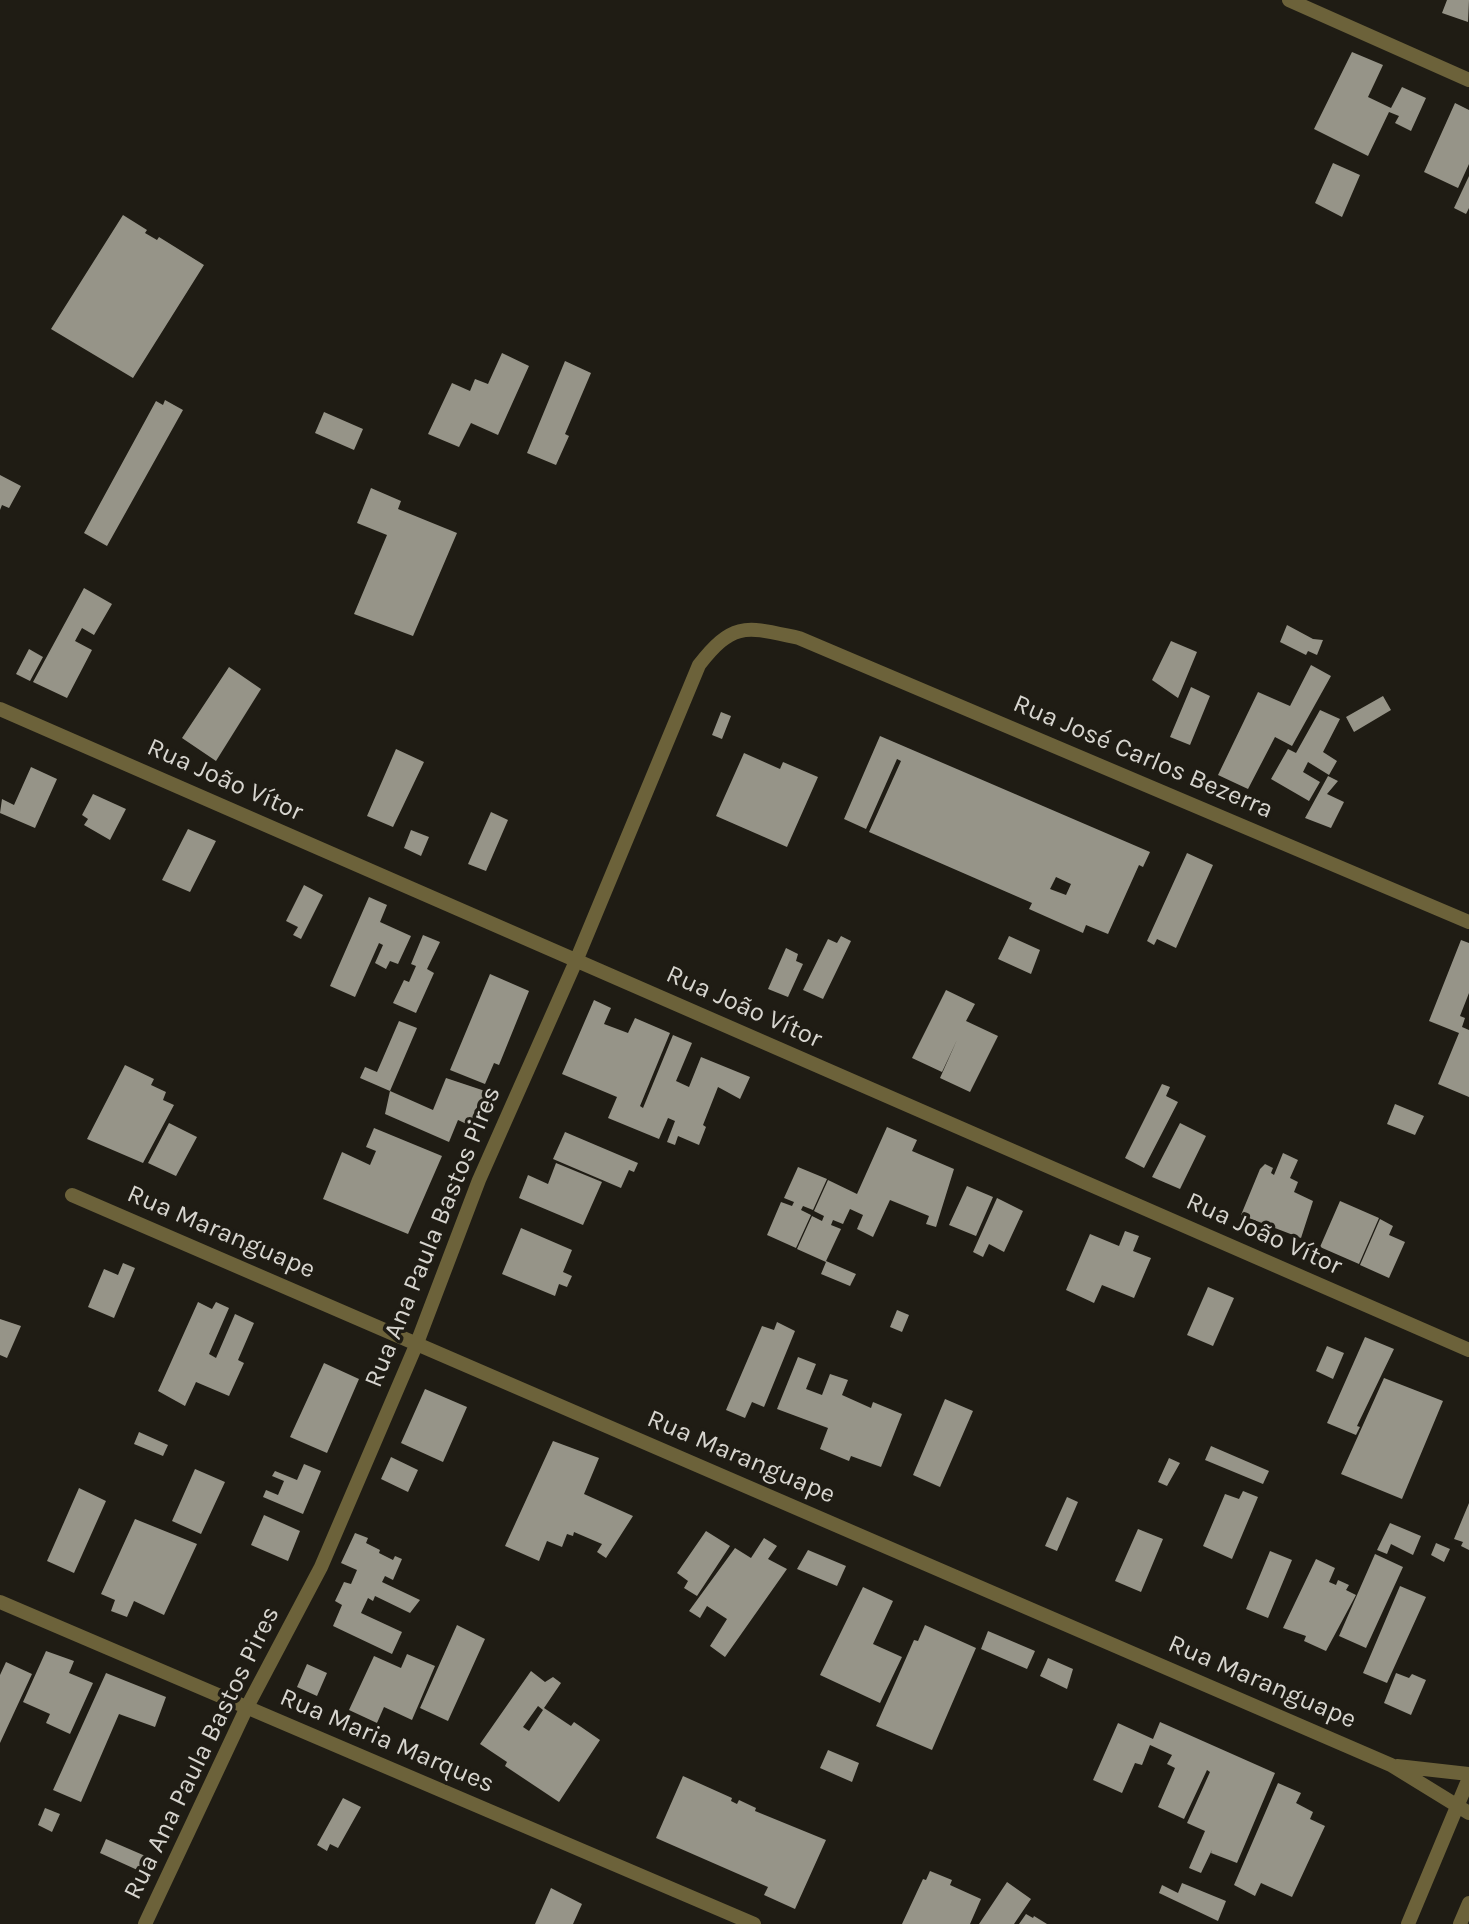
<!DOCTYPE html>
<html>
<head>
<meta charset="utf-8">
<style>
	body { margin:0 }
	canvas { display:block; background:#1f1c14 }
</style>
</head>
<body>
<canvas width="1469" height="1924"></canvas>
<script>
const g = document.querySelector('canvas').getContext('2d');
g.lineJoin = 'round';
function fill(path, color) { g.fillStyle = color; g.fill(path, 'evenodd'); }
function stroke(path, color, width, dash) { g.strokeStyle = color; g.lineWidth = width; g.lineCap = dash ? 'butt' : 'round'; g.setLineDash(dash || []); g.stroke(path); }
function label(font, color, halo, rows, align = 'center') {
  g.font = font + ' Karla,sans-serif'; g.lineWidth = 7; g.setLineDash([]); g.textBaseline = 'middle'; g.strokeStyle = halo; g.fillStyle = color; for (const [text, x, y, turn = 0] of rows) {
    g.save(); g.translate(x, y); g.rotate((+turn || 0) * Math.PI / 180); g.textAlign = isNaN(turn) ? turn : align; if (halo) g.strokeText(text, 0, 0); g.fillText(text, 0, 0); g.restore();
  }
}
fill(new Path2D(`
	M1447 0H1469L1468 22 1442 13Z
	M1352 52 1383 65 1368 97 1391 108 1402 87 1426 98 1411 131 1395 123 1399 116 1389 112 1368 156 1314 129Z
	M1455 103 1469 110V164L1458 188 1424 172Z
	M1333 163 1360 175 1342 217 1315 203Z
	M1469 176V208L1466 214 1454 208Z
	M123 215 147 230 145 233 157 240 159 237 204 265 133 378 51 329Z
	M502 353 529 366 498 435 471 423 459 447 428 434 452 383 470 391 475 379 488 384Z
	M565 361 591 373 565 434 569 436 556 465 527 453Z
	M165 400 183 410 107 546 84 533 156 401 163 405Z
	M324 412 363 429 354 450 315 433Z
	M0 475 21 486 9 508 2 505 0 510Z
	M371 488 401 501 398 509 457 533 413 636 354 614 387 535 357 523Z
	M84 588 112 604 94 635 82 628 75 641 92 650 67 698 33 682Z
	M1287 625 1313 639 1323 640 1317 655 1308 651 1306 655 1280 642Z
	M1171 641 1197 652 1178 698 1152 680Z
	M29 649 43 657 30 681 16 674Z
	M1311 665 1331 676 1292 746 1275 737 1248 789 1218 775 1258 692 1290 706Z
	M229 667 261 689 216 761 182 738Z
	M1191 687 1210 696 1190 745 1170 737Z
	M1383 696 1391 710 1354 732 1346 717Z
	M1320 710 1340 719 1323 752 1337 761 1329 775 1308 762 1303 772 1320 782 1309 801 1271 779 1288 749 1296 753Z
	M721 712 731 716 722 739 712 735Z
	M880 736 1150 852 1143 867 1139 865 1108 934 1086 925 1083 933 1029 909 1032 903 869 832 901 761 897 759 866 829 844 819ZM1056 877 1071 884 1066 895 1050 889Z
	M396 749 424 762 393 827 367 816Z
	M744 753 780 769 783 762 818 777 787 847 716 816Z
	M31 767 57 779 35 828 0 813 2 799 14 805Z
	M1328 776 1338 781 1327 794 1344 802 1331 828 1305 818Z
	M93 794 126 809 110 840 84 825 88 819 82 815Z
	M491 812 508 820 486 871 468 864Z
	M188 829 216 841 190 892 162 880Z
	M411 830 429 837 421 856 404 848Z
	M1187 853 1213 865 1176 948 1157 939 1154 945 1147 941Z
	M304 885 323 895 301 939 293 935 298 927 286 921Z
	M369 897 387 905 380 922 411 936 398 964 390 961 386 969 375 963 383 945 379 943 355 997 330 986Z
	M423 935 440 942 427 969 434 973 416 1013 393 1003 404 980 409 982 416 966 411 964Z
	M841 936 851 941 823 999 803 990 828 939 837 943Z
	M1009 936 1040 950 1031 974 998 959Z
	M1461 940 1469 943V993L1460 1016 1465 1018 1462 1027 1469 1030V1097L1438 1084 1459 1033 1429 1021Z
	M786 948 798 954 796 961 803 964 788 997 768 989Z
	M490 974 529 991 499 1065 494 1063 485 1084 450 1070Z
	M946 990 975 1004 966 1021 998 1036 970 1092 940 1078 957 1040 942 1072 912 1058Z
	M594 1000 611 1008 604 1024 628 1033 635 1018 670 1033 640 1106 643 1108 673 1035 692 1043 676 1081 689 1087 701 1057 750 1077 740 1099 718 1087 703 1125 706 1127 699 1145 678 1136 675 1145 667 1142 675 1121 668 1118 659 1139 608 1118 617 1097 562 1074Z
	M399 1021 417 1028 390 1091 433 1110 446 1078 488 1092 473 1127 458 1120 449 1142 385 1114 390 1091 360 1078 365 1067 377 1072Z
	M125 1065 154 1079 151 1085 166 1092 163 1100 174 1105 143 1163 87 1139Z
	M1162 1084 1170 1087 1166 1096 1178 1102 1144 1168 1125 1158Z
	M1395 1104 1424 1116 1415 1135 1387 1124Z
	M169 1123 197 1137 176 1176 148 1163Z
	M1180 1123 1206 1136 1180 1189 1152 1177Z
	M887 1127 917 1140 912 1151 954 1169 936 1227 926 1224 929 1216 890 1200 873 1237 857 1229 863 1215 850 1209 843 1224 833 1220 831 1225 841 1229 826 1261 856 1274 850 1286 821 1274 826 1262 797 1249 812 1216 822 1221 824 1216 814 1211 828 1180 857 1194Z
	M374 1128 442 1156 408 1234 323 1199 342 1152 370 1165 376 1151 366 1147Z
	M565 1132 638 1163 634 1172 629 1170 621 1188 553 1159Z
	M1283 1153 1298 1160 1290 1178 1298 1182 1294 1192 1313 1201 1301 1238 1241 1215 1260 1169 1265 1164 1273 1168 1271 1173 1274 1175Z
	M556 1163 602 1182 583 1225 519 1198 528 1175 548 1184Z
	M798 1167 827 1179 813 1210 803 1206 801 1210 811 1215 796 1248 767 1235 781 1202 792 1206 794 1202 784 1198Z
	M967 1186 993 1197 976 1236 949 1225Z
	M997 1198 1023 1211 1004 1252 989 1244 983 1257 973 1252Z
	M1340 1201 1379 1218 1359 1264 1320 1247Z
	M1380 1219 1393 1226 1389 1235 1405 1242 1389 1278 1360 1265Z
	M521 1228 572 1250 563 1272 572 1276 567 1287 559 1284 555 1296 502 1274Z
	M1125 1231 1139 1236 1133 1251 1151 1258 1134 1298 1102 1285 1094 1303 1066 1290 1090 1234 1119 1246Z
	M123 1263 135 1268 114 1318 88 1307 104 1269 118 1275Z
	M1208 1287 1234 1298 1213 1346 1187 1335Z
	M198 1302 212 1309 216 1302 229 1308 209 1354 216 1358 235 1314 254 1323 238 1360 244 1363 229 1396 196 1382 185 1406 158 1391Z
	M897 1310 909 1315 902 1332 890 1327Z
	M0 1319 21 1326 7 1358 0 1355Z
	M777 1322 795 1331 764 1407 752 1402 745 1418 726 1410 762 1326 774 1330Z
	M1365 1337 1394 1349 1357 1426 1360 1427 1356 1435 1327 1423Z
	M1327 1346 1344 1353 1333 1379 1316 1371Z
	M798 1357 816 1364 806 1389 822 1395 830 1374 848 1380 842 1395 871 1408 873 1402 902 1414 881 1467 851 1456 849 1461 820 1449 828 1428 777 1409Z
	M324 1363 359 1379 327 1453 290 1437Z
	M1384 1378 1443 1401 1402 1499 1341 1474Z
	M425 1389 467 1407 443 1462 401 1443Z
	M945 1399 973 1411 940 1487 913 1475Z
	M139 1432 168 1445 163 1456 134 1444Z
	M553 1441 599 1458 584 1494 633 1516 606 1558 597 1552 602 1544 574 1532 573 1536 567 1534 562 1547 547 1541 539 1561 505 1546Z
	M1211 1446 1269 1471 1263 1484 1205 1460Z
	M391 1457 418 1470 408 1492 381 1479Z
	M1169 1458 1180 1463 1167 1486 1158 1482Z
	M304 1464 321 1471 303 1514 263 1497 266 1490 278 1495 284 1481 272 1476 275 1471 297 1480Z
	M195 1469 225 1482 201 1534 172 1521Z
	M79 1488 106 1501 74 1573 47 1561Z
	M1243 1491 1258 1497 1232 1559 1203 1546 1225 1494 1239 1499Z
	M1067 1497 1078 1502 1057 1551 1045 1546Z
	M1469 1503V1550L1461 1546 1463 1542 1454 1539Z
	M264 1515 300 1531 288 1561 251 1545Z
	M135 1519 197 1544 164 1615 134 1601 127 1617 111 1611 115 1600 101 1594Z
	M1390 1523 1421 1536 1413 1555 1391 1544 1387 1554 1377 1550Z
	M1138 1529 1163 1539 1141 1592 1115 1581Z
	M706 1531 730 1546 697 1596 684 1588 688 1581 677 1573Z
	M355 1533 368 1538 366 1543 380 1550 379 1553 393 1560 395 1556 402 1559 393 1580 385 1576 382 1582 420 1600 410 1613 375 1596 373 1601 368 1598 361 1613 402 1632 392 1654 333 1626 342 1605 335 1601 344 1582 351 1584 357 1570 341 1563Z
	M764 1538 777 1546 768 1559 787 1569 725 1657 710 1646 727 1619 707 1606 700 1618 689 1611 735 1548 751 1558Z
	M1436 1543 1450 1549 1444 1562 1431 1555Z
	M808 1550 846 1566 837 1586 797 1569Z
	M1270 1551 1292 1560 1268 1618 1246 1609Z
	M1375 1554 1403 1567 1366 1648 1339 1636Z
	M1316 1559 1335 1568 1329 1582 1336 1585 1338 1580 1349 1585 1346 1590 1356 1595 1326 1651 1304 1641 1306 1636 1283 1628Z
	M1400 1586 1426 1597 1387 1683 1363 1673Z
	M863 1587 893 1601 873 1644 902 1657 880 1703 820 1675Z
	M457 1625 485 1639 448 1721 420 1708Z
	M925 1625 976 1648 932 1750 876 1726 914 1640 918 1641Z
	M988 1631 1035 1651 1027 1669 981 1649Z
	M46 1651 74 1661 69 1673 93 1683 70 1734 46 1723 50 1714 23 1702Z
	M407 1654 435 1666 412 1720 384 1707 377 1723 349 1710 374 1656 401 1668Z
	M1048 1658 1073 1669 1067 1689 1040 1676Z
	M6 1662 32 1674 0 1743V1675Z
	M307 1664 327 1673 317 1696 297 1687Z
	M531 1671 545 1682 553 1677 561 1683 544 1708 571 1726 574 1722 600 1740 559 1802 505 1766 507 1762 480 1744ZM538 1706 543 1710 529 1731 523 1727Z
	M106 1673 166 1697 155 1727 119 1714 81 1802 53 1790Z
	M1396 1673 1409 1678 1412 1674 1426 1680 1411 1715 1384 1703Z
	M1160 1722 1275 1773 1237 1863 1211 1853 1212 1850 1201 1873 1189 1868 1205 1831 1187 1823 1210 1772 1207 1770 1184 1819 1158 1807 1175 1768 1167 1764 1172 1755 1150 1745 1142 1765 1135 1763 1122 1793 1093 1780 1118 1723 1153 1739Z
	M828 1750 859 1763 852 1782 820 1768Z
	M683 1776 732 1798 731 1801 737 1804 739 1800 756 1808 755 1811 826 1840 795 1909 764 1895 768 1887 656 1838Z
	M1278 1783 1301 1793 1296 1803 1313 1812 1310 1819 1325 1826 1292 1897 1261 1883 1255 1896 1234 1885Z
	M343 1798 361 1807 338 1848 330 1844 327 1851 317 1845Z
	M45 1808 60 1814 52 1832 38 1825Z
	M106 1839 150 1858 144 1873 100 1853Z
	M930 1871 952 1880 950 1885 981 1899 970 1924H902L923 1879 926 1880Z
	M1007 1882 1031 1899 1014 1924H979Z
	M1182 1883 1226 1901 1218 1921 1159 1893 1162 1885 1178 1893Z
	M551 1888 582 1904 573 1924H535Z
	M1026 1914 1033 1918 1034 1916 1047 1924H1019Z`), '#969488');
stroke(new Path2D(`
	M1289 0 1469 80
	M0 709 1469 1350
	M72 1195 1391 1765 1469 1813
	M0 1602 754 1924
	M1397 1766 1469 1774
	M145 1924 247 1707 321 1567 417 1343 479 1180 576 961 699 665C734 620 747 627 799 638L1469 922
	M1408 1924 1469 1778
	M1460 1924 1469 1903`), '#6c623a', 14);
label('26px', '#d7d5cf', '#1f1c14', [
	["Rua José Carlos Bezerra",1143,757,23],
	["Rua João Vítor",225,780,24],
	["Rua João Vítor",744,1007,24],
	["Rua Maranguape",221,1232,23],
	["Rua João Vítor",1264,1234,24],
	["Rua Ana Paula Bastos Pires",433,1237,-68],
	["Rua Maranguape",741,1457,23],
	["Rua Maranguape",1262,1682,23],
	["Rua Maria Marques",387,1741,23],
	["Rua Ana Paula Bastos Pires",202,1753,-64]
]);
</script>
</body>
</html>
